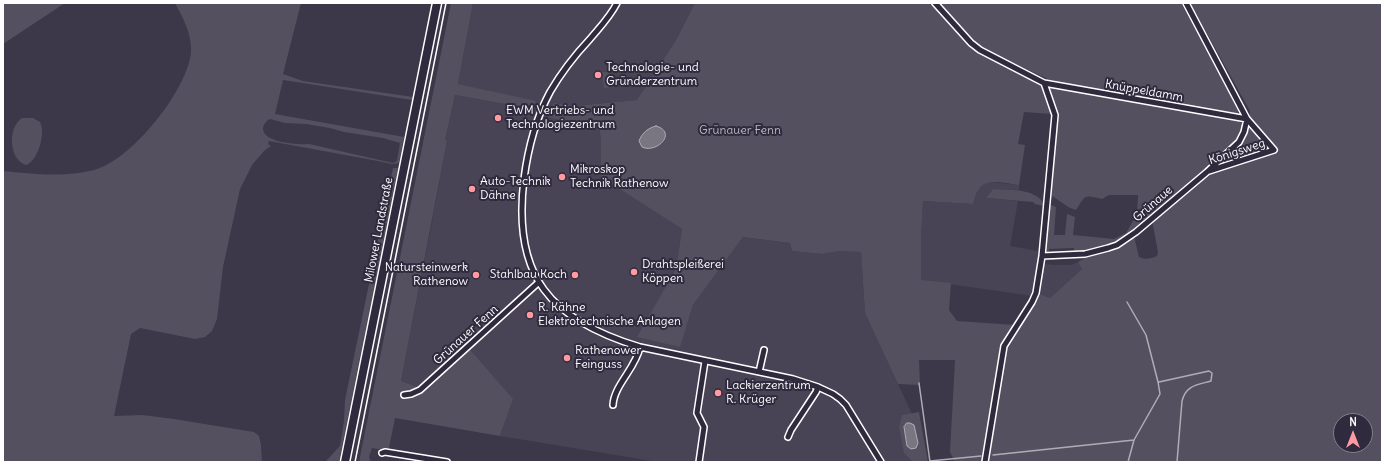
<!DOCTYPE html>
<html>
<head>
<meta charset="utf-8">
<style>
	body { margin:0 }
	#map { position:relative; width:1385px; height:465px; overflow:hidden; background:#3c3749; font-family:Delius,sans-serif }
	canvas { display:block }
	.frame { position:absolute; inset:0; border:4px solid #fff; pointer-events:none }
	.north { position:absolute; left:1333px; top:413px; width:40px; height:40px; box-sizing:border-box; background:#2f2a3d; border:1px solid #827f8b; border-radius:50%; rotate:0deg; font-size:11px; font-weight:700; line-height:16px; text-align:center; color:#fff }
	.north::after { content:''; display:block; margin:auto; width:14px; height:18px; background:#ff9aa2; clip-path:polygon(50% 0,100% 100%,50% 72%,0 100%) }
</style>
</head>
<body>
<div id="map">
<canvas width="1385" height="465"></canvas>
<div class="frame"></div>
<div class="north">N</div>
</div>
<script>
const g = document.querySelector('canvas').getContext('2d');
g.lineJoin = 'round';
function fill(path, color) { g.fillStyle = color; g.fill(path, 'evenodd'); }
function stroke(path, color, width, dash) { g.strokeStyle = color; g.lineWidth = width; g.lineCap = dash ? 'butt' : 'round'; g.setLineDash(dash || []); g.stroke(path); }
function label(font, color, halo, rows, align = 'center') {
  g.font = font + ' Delius,sans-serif'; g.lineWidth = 4; g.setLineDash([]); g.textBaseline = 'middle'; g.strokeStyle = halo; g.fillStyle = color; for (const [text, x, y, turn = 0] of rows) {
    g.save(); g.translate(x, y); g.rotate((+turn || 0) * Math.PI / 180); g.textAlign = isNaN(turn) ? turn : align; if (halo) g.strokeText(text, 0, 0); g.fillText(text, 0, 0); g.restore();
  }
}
fill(new Path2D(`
	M473 3H695L676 40 637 100 575 106 554 103 589 127 599 128 601 139V177L682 229 676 269 638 337 686 328 693 305 743 237 790 243 792 251 822 254 839 251 861 252 865 313 912 414 902 415 904 452 913 462H658L500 436 513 399 416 387 401 381 432 222 447 141 445 140 455 95 533 109 535 102 458 84Z
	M990 182 1019 185V190L993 189 986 198 1018 201 1010 246 1038 251V265L1033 296 921 280V238L923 201 973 204 978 189 985 183Z
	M1078 262 1082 269 1050 298 1037 293 1042 264 1056 265H1071Z`), '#494455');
fill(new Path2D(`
	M3 3H65L3 44Z
	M175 3H301L283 74 303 81 413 97 412 100 283 80 275 114 404 137 399 163 392 164 378 161 269 141 268 144 271 146 264 151 252 165 240 189 223 267 217 319 212 331 205 337 195 339 140 328 131 334 114 416 142 415 174 419 254 432 259 436 261 445 262 462H3V171C32 174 69 178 97 169 133 158 188 89 191 52 192 34 183 18 175 3ZM270 119 285 123 306 124 330 128 344 132 383 138 400 143 397 161 393 163 309 144C299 145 264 143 263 129 263 125 266 121 270 119Z
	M451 3H473L458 84 536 101 533 109 455 95 445 140 447 141 401 381 417 387 464 343 513 399 500 436 395 418 389 448 383 450 372 448 369 457 371 462H359Z
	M695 3H932L969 46 979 53 1041 83 1042 85 1052 114 1024 112 1018 144 1025 145 1019 185C1007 184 987 177 979 189 976 192 975 199 973 204L923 201 921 238V280L951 283 949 310 957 321 1015 325 1002 345 983 462H955L950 452 955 360H919L920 385 898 384 865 313 861 252 839 251 822 254 792 251 790 243 743 237 693 305 680 347 637 337 676 269 682 229 601 177V139L599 128 589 127 548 117 554 103 575 106 637 100 676 40Z
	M937 3H1181L1239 107 1238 113 1233 114 1124 96 1050 80 981 48 975 44Z
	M1190 3H1382V462H988L1005 346 1034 305 1037 293 1050 298 1082 269 1078 262 1090 255 1107 252 1134 236 1139 257C1145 260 1150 259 1157 256L1158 252 1152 220C1173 203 1241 153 1248 130 1250 124 1249 117 1250 111ZM1341 421H1365V445H1341Z
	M602 72H610L612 87 604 88Z
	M1049 86 1121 100 1235 119 1241 123 1243 128 1237 141 1205 171 1125 237 1108 246 1086 251 1074 252V248L1049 249V252H1047L1045 249 1049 207 1051 205 1056 207 1054 235H1065L1067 214 1075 217 1073 235 1114 239 1126 233 1137 214 1138 195H1109L1102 199C1084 195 1086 194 1076 210L1068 207 1051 195 1058 114Z
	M22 118H33L40 122C46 133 38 161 26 165 8 159 8 127 22 118Z
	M393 168H398L339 462H325L340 446 344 421 345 400Z
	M993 189C1010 190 1033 188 1044 203V206L1035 204 1033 202 986 198Z
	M919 412 928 462H913L904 453 899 427 902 415Z`), '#555060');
const water = new Path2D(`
	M656 126C678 132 657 154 642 147L639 141C642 133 648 128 656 126Z
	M907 423H910L914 425 918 443 916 448 911 449 907 446 904 427Z`);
fill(water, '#797682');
stroke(water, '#afadb4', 1);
stroke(new Path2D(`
	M1159 382 1209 371 1212 373 1211 381C1197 385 1186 385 1182 401L1177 462
	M919 383 930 462
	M993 455 1134 440 1160 394 1158 382 1146 335 1127 302
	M930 461 981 456
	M1128 462 1134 440`), '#afadb4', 1.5);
const street = new Path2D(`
	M617 3C610 17 600 27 590 39 575 55 561 73 550 92 535 120 528 148 524 179 512 276 550 320 640 347L793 379 818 387 833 394 840 399 846 405 881 462
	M935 3 971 43 980 50 1044 83 1247 119
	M1186 3 1247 119 1274 150 1209 171
	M1042 256 1085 254 1108 248 1117 245 1136 232 1207 172 1239 142 1244 132 1247 119
	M759 372 764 350
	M404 395 411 394 420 390 539 282
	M613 405C614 385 636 368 640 347
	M788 437 791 430 816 392 818 387
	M382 453 385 452 447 462
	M699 462 704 427 697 413 705 361
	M985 462 1004 346 1032 302 1036 293 1042 256 1055 115 1044 83`);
const primary = new Path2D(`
	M345 462 437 3`);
stroke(street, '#fff', 8);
stroke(primary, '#fff', 11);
stroke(street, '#2f2a3d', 5);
stroke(primary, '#2f2a3d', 8);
stroke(new Path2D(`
	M355 462 446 3`), '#fff', 1.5);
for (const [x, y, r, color] of [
	[598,75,4,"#ff9aa2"],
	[498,118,4,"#ff9aa2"],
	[562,177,4,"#ff9aa2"],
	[472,189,4,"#ff9aa2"],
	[634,272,4,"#ff9aa2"],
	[476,275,4,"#ff9aa2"],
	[575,275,4,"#ff9aa2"],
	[530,315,4,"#ff9aa2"],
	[567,358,4,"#ff9aa2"],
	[718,393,4,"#ff9aa2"]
]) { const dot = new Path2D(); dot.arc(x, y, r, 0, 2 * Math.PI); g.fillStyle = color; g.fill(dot); stroke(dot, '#2f2a3d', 1.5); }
label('12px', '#fff', '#2f2a3d', [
	["Technologie- und",606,68],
	["Gründerzentrum",606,82],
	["EWM Vertriebs- und",506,111],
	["Technologiezentrum",506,125],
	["Mikroskop",570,170],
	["Technik Rathenow",570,184],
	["Auto-Technik",480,182],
	["Dähne",480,196],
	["Drahtspleißerei",642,265],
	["Köppen",642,279],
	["Natursteinwerk",468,268,"right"],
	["Rathenow",468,282,"right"],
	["Stahlbau Koch",567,275,"right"],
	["R. Kähne",538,308],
	["Elektrotechnische Anlagen",538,322],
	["Rathenower",575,351],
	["Feinguss",575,365],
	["Lackierzentrum",726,386],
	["R. Krüger",726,400]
], 'left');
label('12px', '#fff', '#2f2a3d', [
	["Knüppeldamm",1144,91,10],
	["Königsweg",1237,152,-18],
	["Grünaue",1153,204,-41],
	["Milower Landstraße",379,230,-79],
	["Grünauer Fenn",466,335,-42]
]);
label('12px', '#bbb9bf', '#2f2a3d', [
	["Grünauer Fenn",740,131]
]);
</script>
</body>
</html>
